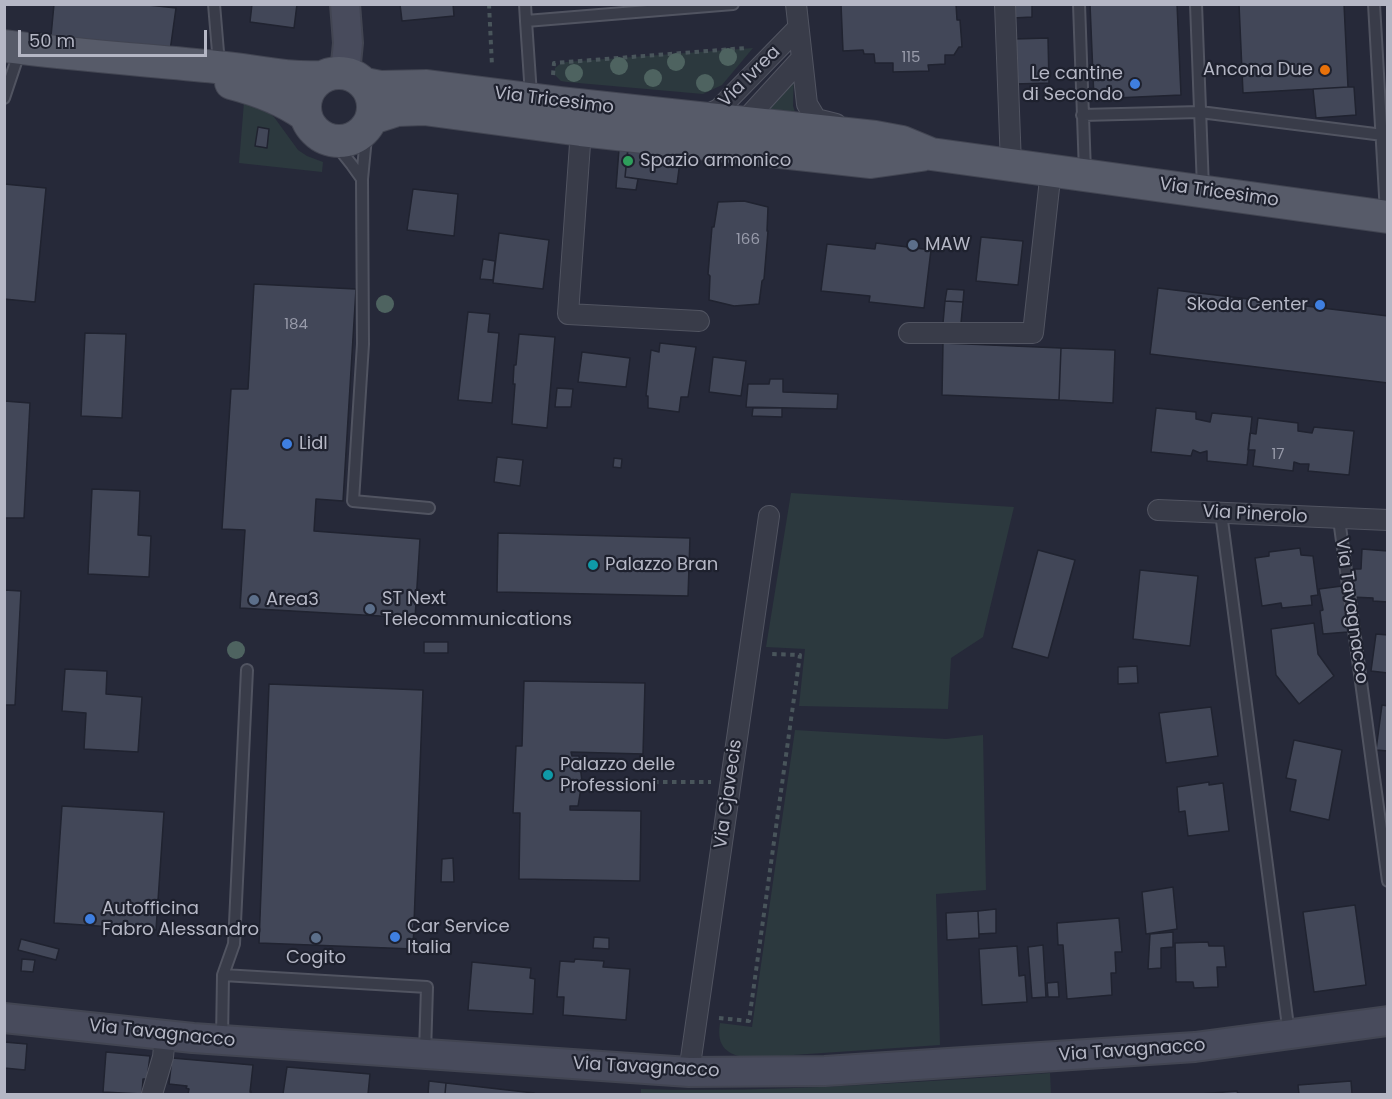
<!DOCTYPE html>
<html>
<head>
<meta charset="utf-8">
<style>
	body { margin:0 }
	#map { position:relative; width:1392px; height:1099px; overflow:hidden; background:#262939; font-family:Poppins,sans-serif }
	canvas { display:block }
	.frame { position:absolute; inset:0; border:6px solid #b5b7c5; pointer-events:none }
	.scale { position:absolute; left:18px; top:30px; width:189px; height:27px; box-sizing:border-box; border:3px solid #b5b7c5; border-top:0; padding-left:8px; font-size:18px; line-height:21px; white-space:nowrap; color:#b5b7c5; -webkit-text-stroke:4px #1e212e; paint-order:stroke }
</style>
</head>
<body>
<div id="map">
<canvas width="1392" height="1099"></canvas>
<div class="frame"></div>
<div class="scale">50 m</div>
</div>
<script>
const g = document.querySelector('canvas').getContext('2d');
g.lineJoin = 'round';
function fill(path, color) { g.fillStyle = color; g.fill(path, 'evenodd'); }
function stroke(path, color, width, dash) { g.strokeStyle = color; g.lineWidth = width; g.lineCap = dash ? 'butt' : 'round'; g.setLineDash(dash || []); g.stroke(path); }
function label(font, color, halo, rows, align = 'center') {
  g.font = font + ' Poppins,sans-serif'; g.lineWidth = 4.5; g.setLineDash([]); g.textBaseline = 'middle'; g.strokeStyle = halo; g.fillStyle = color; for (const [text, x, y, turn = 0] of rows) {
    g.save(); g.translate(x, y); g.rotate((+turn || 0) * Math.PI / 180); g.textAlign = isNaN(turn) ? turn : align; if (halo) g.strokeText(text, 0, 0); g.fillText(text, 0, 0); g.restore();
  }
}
fill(new Path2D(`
	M753 48 722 85 703 94 567 82 561 81 555 75V68L560 64 566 62Z
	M794 72 793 106 797 118 760 113Z
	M244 102 264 109 274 117 298 150 307 156 323 162 322 172 239 163Z
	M791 493 1014 507 983 637 951 658 948 709 799 706 805 649 766 647Z
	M795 730 946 739 983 735 986 890 936 894 940 1045 749 1058C727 1055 716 1047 720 1023L752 1027Z
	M1050 1073 1051 1094H641V1089C777 1093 914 1082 1050 1073Z`), '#2c393e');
const building = new Path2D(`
	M54 4H139L176 8 170 51 51 36Z
	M252 4H297L294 28 250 22Z
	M400 4H453L454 16 402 21Z
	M841 4H956L957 20H960L962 47H959L954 55H945V64L928 65 929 71 893 72V63H875L874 54H864L863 50 843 51Z
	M1012 4H1032V17L1013 18Z
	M1090 4H1177L1181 95 1094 99Z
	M1239 4H1344L1348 87 1243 93Z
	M1048 38 1049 83 1015 84 1014 39Z
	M1348 87H1354L1356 115 1316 118 1313 89Z
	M258 127 269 129 267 148 255 146Z
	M628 147 681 154 677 184 625 177Z
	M619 149 628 150 625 177 638 179 636 190 616 188Z
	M4 184 46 188 35 302 4 299Z
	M413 189 458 194 454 236 407 230Z
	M744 201 768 207 767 231H768L764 279 762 281 759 304 734 306 709 300 710 276 708 274 712 227H714L718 202Z
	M499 233 549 240 543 289 493 283Z
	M981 237 1023 241 1018 285 976 281Z
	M876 243 931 250 924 308 869 302 870 296 821 291 827 244 875 249Z
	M483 259 495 261 493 280 480 279Z
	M254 284 356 289 343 501 316 499 314 531 420 539 415 618 240 608 245 530 222 529 231 389H248Z
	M1158 288 1388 316V383L1150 354Z
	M947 289 964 290 963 302 945 301Z
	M945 301 963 302 961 323H943Z
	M468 312 490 314 488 332 499 333 492 403 458 400Z
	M85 333 126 334 122 418 81 416Z
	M519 334 555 337 547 428 512 424 515 384H513L514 365H516Z
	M660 343 696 347 688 397H681L679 412 648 408V396H646L651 350 659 352Z
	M943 343 1061 348 1059 400 942 395Z
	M1061 348 1115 350 1113 403 1059 400Z
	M582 352 630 358 626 387 578 382Z
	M713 357 746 361 741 396 709 392Z
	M770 379H783V392L838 394 837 409 746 407 748 384H769Z
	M557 388 573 389 571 407H555Z
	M4 401 30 403 24 518H4Z
	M753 408H782V417L752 416Z
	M1156 408 1196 412V419L1210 422 1212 413 1252 417 1247 465 1207 461V451L1200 453 1193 450 1191 456 1151 452Z
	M1258 418 1298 423V431L1312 433 1314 427 1354 431 1349 475 1308 471 1309 464H1300L1294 462 1293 471 1253 466 1255 450H1248L1250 433 1256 434Z
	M497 457 523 460 520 486 494 482Z
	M614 458 622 459 621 468 613 467Z
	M92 489 140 491 138 535 151 536 149 577 88 574Z
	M498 533 690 538 688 596 497 592Z
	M1300 548 1301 555 1313 556 1318 595 1311 596 1312 605 1282 608 1281 603 1262 606 1255 558 1269 556V552Z
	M1362 549 1388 551V602L1373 601V598L1352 597 1353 569H1361Z
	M1038 550 1075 560 1048 658 1012 648Z
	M1140 570 1198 576 1190 646 1133 639Z
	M1342 586 1348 632 1323 634 1320 611 1323 610 1319 589Z
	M4 590 21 591 15 705H4Z
	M1314 623 1318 654 1334 676 1299 704 1276 675 1271 629Z
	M1376 634 1388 635V673L1371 671Z
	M424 642H448V653H424Z
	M1137 666 1138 683 1118 684V667Z
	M65 669 107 671 106 694 142 697 138 752 84 749 86 713 62 711Z
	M524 681 645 683 643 754 571 752 572 756H579L582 782 578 806H570V810L641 811 640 881 519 879 520 813H513L516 746H522Z
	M269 684 423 690 413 949 259 943Z
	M1382 705 1388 706V751L1376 750Z
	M1211 707 1218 756 1166 763 1159 713Z
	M1294 740 1342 750 1329 820 1290 811 1296 780 1286 778Z
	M1209 782V785L1223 783 1229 831 1188 836 1185 811 1179 812 1177 787Z
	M62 806 164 812 156 930 54 923Z
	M453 858 454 882H441L442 859Z
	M1173 887 1177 929 1146 934 1142 892Z
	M1355 905 1366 985 1314 992 1303 912Z
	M996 909V933L979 934 978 911Z
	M978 911 979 938 947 940 946 913Z
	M1119 918 1122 952H1115L1116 973H1111L1112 995 1067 999 1063 945H1058L1057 923Z
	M1173 932V947L1161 948V968L1148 969 1150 934Z
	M594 937 609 938V949L593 948Z
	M21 939 59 949 56 960 18 950Z
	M1208 942 1209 946H1224L1226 967H1217L1218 987 1194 988 1193 982H1176L1175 943Z
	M1043 945 1046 997 1032 998 1028 947Z
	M1017 946 1019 976 1025 975 1027 1002 982 1005 979 949Z
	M22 959 35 960 33 972 21 971Z
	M575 959 604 961 603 967 630 969 626 1020 563 1015 564 997H557L560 961 574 962Z
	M472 962 531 968 530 978 535 979 533 1014 468 1010Z
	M1058 982 1059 997H1048L1047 983Z
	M4 1042 27 1044 25 1070 4 1068Z
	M106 1052 150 1056 147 1079H143L142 1094 103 1092Z
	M172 1058 253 1065 250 1092 251 1091V1094H188L189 1089 186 1088 187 1086 169 1084Z
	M287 1067 370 1074 368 1094H283Z
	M429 1081 446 1083 445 1094H428Z
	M1351 1081 1352 1094H1299L1298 1085Z
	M446 1083 534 1093V1094H445Z
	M1237 1091 1238 1094H1201Z`);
fill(building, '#424758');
stroke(building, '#202330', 1.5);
const lane = new Path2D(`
	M214 4 219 64
	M525 4 526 21
	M1079 4 1085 172
	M1196 4 1203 188
	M1374 4 1386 213
	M531 95 526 21 733 4
	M4 98 20 50
	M1082 115 1200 112 1383 135
	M333 141 352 165 362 179 367 127
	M362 179 363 344 353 501 429 508
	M1221 513 1289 1034
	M1339 519 1388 881
	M223 975 427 987 425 1053
	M222 1040 223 975 234 944 247 670`);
const street = new Path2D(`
	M796 4 807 104 816 119 836 124
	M1005 4 1011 165
	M702 117 719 109 798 28
	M738 128 801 59
	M590 129 581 130 568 314 699 321
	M909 333H1033L1051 170
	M1158 510 1388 520
	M689 1072 769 516
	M152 1094 163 1057 165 1036`);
const secondary = new Path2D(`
	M345 4 348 43 345 73
	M4 1018 193 1038 689 1072 825 1071 1195 1047 1388 1021`);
const primary = new Path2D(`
	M4 46C75 55 145 60 216 67 251 70 286 79 321 77
	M305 107a34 34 0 1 1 68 0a34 34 0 1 1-68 0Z
	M231 83C258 90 283 99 305 115
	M365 84 380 87 427 86 561 103 875 137 902 142 931 154 1388 217
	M372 118 397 110 424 109 581 130 871 162 921 155`);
stroke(lane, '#515461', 14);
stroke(street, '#515461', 22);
stroke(secondary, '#424552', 32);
stroke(primary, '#424552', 34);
stroke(new Path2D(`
	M489 4 492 66
	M553 75 554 63 746 48
	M582 782H711
	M719 1018 749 1021 800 655 770 654`), '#49555b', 4, [4.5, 4.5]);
stroke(lane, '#393c49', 10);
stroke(street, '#393c49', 20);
stroke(secondary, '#484b5c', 28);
stroke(primary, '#575b69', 32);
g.fillStyle = '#4e6360';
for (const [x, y] of [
	[728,57],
	[676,62],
	[619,66],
	[574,73],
	[653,78],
	[705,83],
	[385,304],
	[236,650]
]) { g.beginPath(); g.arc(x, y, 9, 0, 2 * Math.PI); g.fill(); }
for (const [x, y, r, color] of [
	[1325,70,6,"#e8710a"],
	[1135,84,6,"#3f7fe0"],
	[628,161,6,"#2e9e5b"],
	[913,245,6,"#5c6f8a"],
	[1320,305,6,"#3f7fe0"],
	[287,444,6,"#3f7fe0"],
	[593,565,6,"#0f9aa8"],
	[254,600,6,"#5c6f8a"],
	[370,609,6,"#5c6f8a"],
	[548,775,6,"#0f9aa8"],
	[90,919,6,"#3f7fe0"],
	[395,937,6,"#3f7fe0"],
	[316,938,6,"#5c6f8a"]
]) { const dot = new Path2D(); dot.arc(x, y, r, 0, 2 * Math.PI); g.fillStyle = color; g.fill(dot); stroke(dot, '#1e212e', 2); }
label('15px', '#989baa', null, [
	["115",911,58],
	["166",748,240],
	["184",296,325],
	["17",1278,455]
]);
label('18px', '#b5b7c5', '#1e212e', [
	["Ancona Due",1313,70,"right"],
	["Le cantine",1123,74,"right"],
	["di Secondo",1123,95,"right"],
	["Spazio armonico",640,161],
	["MAW",925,245],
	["Skoda Center",1308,305,"right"],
	["Lidl",299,444],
	["Palazzo Bran",605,565],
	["ST Next",382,599],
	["Telecommunications",382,620],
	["Area3",266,600],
	["Palazzo delle",560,765],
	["Professioni",560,786],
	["Autofficina",102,909],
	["Fabro Alessandro",102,930],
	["Car Service",407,927],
	["Italia",407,948],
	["Cogito",316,958,"center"]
], 'left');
label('18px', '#b5b7c5', '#1e212e', [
	["Via Ivrea",750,77,-45],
	["Via Tricesimo",554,101,7],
	["Via Tricesimo",1219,193,8],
	["Via Pinerolo",1255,515,3],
	["Via Tavagnacco",1351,611,82],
	["Via Cjavecis",729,794,-82],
	["Via Tavagnacco",162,1034,6],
	["Via Tavagnacco",1132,1051,-4],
	["Via Tavagnacco",646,1068,3]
]);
</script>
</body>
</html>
